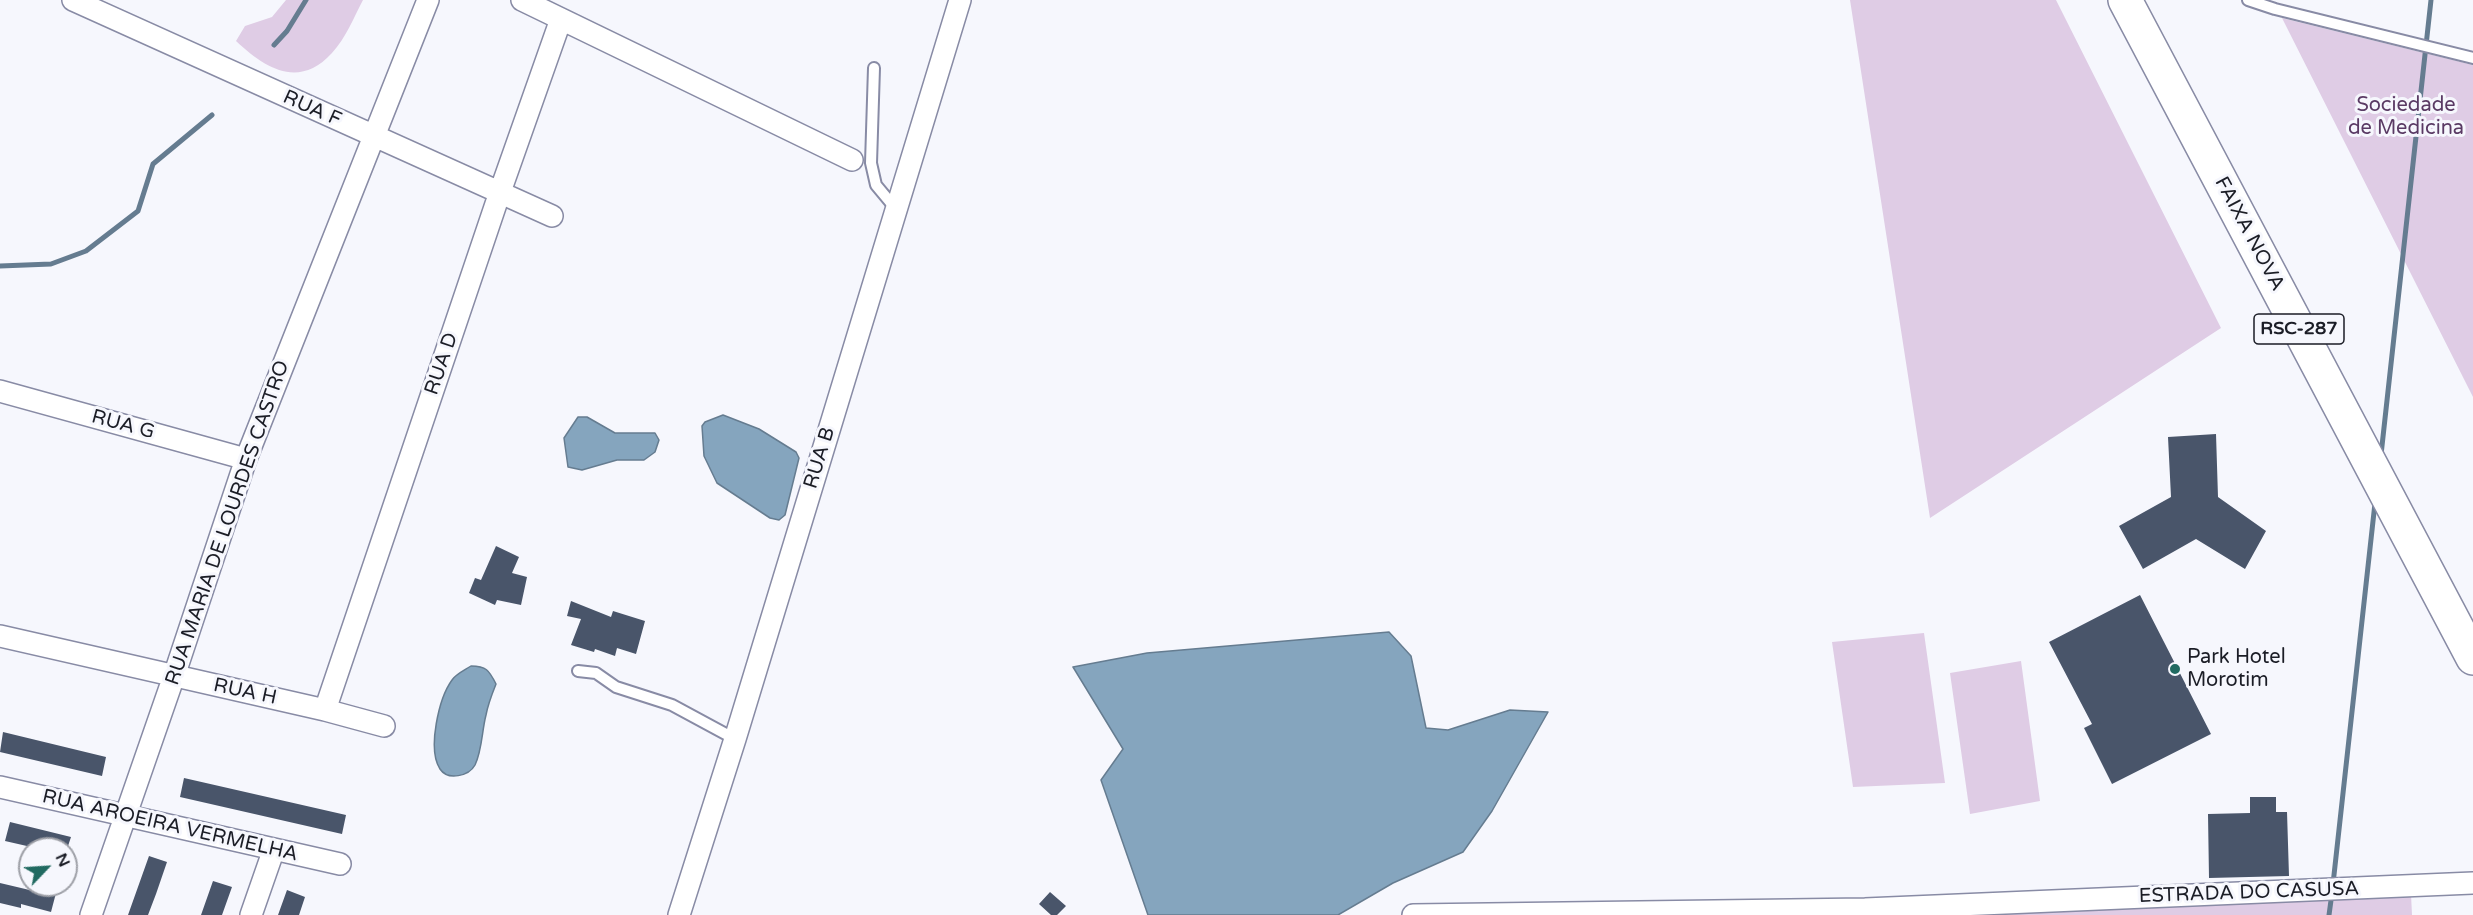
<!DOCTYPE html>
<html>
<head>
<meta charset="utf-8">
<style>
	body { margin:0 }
	#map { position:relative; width:2473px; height:915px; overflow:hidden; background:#f6f7fd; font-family:"Varela Round",sans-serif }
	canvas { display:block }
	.north { position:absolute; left:18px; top:837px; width:60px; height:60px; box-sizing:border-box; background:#f6f7fd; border:2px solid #9ea0a7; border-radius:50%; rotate:65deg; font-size:16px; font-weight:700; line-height:24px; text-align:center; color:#1b1d26 }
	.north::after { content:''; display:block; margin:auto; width:21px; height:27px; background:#216a61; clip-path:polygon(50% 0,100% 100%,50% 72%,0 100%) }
</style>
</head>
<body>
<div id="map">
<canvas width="2473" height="915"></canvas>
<div class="north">N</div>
</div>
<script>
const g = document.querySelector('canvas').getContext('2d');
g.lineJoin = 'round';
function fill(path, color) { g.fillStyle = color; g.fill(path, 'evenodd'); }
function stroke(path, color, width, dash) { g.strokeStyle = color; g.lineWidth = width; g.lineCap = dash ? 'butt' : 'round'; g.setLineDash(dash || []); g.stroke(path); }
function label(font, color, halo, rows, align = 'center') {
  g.font = font + ' "Varela Round",sans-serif'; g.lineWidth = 6; g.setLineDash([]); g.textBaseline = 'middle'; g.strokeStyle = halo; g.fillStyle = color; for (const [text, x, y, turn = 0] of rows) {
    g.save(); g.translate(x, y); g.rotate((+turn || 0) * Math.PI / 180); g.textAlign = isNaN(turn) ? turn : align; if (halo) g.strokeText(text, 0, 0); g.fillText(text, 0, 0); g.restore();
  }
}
fill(new Path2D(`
	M286 0H363C354 17 346 38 332 53 299 89 266 69 236 41L245 26 272 17Z
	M1850 0H2056L2221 328 1930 518Z
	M2282 18 2473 65V397Z
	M1924 633 1945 783 1853 787 1832 642Z
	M2021 661 2040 801 1970 814 1950 673Z
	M2411 894 2412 915H1855Z`), '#dfcce5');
const water = new Path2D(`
	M723 415 759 429 796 452 799 458 785 515 779 520 770 518 717 483 704 456 702 426 705 422Z
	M587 417 615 433H655L659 440 655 452 644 460H617L582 470 568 467 564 438 578 417Z
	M1389 632 1411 656 1426 728 1448 730 1510 710 1548 712 1492 811 1463 852 1393 883 1338 915H1148L1101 780 1123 749 1073 667 1147 653Z
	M471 666C486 666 489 670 496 684 492 694 488 704 486 715 482 730 482 751 475 765 469 776 448 781 440 769 427 749 439 698 452 680 456 674 465 670 471 666Z`);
fill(water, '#85a5be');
stroke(water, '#657c90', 1.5);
stroke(new Path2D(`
	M274 45 287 31 306 0
	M0 266 51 264 86 251 138 211 153 164 212 115
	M2381 455 2431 0
	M2333 884 2375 503
	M2329 915 2332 893`), '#657c90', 5);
fill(new Path2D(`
	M2216 434 2218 497 2266 531 2245 569 2196 539 2143 569 2119 526 2171 497 2168 437Z
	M496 546 519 557 512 573 527 577 521 605 497 600 495 605 469 593 475 578 481 580Z
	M2140 595 2211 734 2112 784 2084 728 2092 724 2049 642Z
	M571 601 611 617 613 611 645 621 636 654 617 648 615 656 595 649 594 652 571 645 581 619 567 616Z
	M3 732 106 757 102 776 0 752Z
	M184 778 346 815 342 834 180 797Z
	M2250 797H2276V812H2287L2289 876 2209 878 2208 814 2250 813Z
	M10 822 71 837 67 849H40L5 841Z
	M149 856 167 862 156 894 148 915H128Z
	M213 881 232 887 222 915H201Z
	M0 883 38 892 39 888 56 893 51 912 21 904V908L0 903Z
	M287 890 305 897 299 915H278Z
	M1050 892 1066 906 1057 915H1051L1039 904Z`), '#49556a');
const lane = new Path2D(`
	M2248 0 2275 9 2473 58
	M874 68 871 163 876 185 896 209
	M578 671 596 673 616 687 672 705 735 739`);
const street = new Path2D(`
	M73 0 552 216
	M522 0 852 160
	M0 391 246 459
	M0 636 325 710 384 726
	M325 710 500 192 561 19
	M0 787 340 864
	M91 915 174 676 246 459 428 0
	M251 915 274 849
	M679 915 735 739 960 0
	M1413 915 1865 909 2473 883`);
const highway = new Path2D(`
	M2125 0 2473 658`);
stroke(lane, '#888ba5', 14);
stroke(street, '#888ba5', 24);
stroke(highway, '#888ba5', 36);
stroke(lane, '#fff', 10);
stroke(street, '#fff', 21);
stroke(highway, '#fff', 33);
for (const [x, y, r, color] of [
	[2175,669,6,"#216a61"]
]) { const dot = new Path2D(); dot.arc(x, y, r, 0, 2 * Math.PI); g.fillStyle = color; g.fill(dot); stroke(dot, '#f6f7fd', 2); }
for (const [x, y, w] of [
	[2299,329,90]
]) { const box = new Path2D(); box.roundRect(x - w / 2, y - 15, w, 30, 4.5); g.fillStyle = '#f6f7fd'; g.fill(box); stroke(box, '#1b1d26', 1.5); }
label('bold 18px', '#1b1d26', null, [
	["RSC-287",2299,329]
]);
label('20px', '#5a3a64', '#f6f7fd', [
	["Sociedade",2406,106],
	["de Medicina",2406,129]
]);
label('20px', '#1b1d26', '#f6f7fd', [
	["RUA F",312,109,24],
	["FAIXA NOVA",2249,234,62],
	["RUA D",442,364,-71],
	["RUA G",123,425,15],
	["RUA B",820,458,-73],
	["RUA MARIA DE LOURDES CASTRO",228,523,-71],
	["RUA H",245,692,12],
	["RUA AROEIRA VERMELHA",170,826,13],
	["ESTRADA DO CASUSA",2249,893,-2]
]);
label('20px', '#1b1d26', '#f6f7fd', [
	["Park Hotel",2187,658],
	["Morotim",2187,681]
], 'left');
</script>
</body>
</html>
